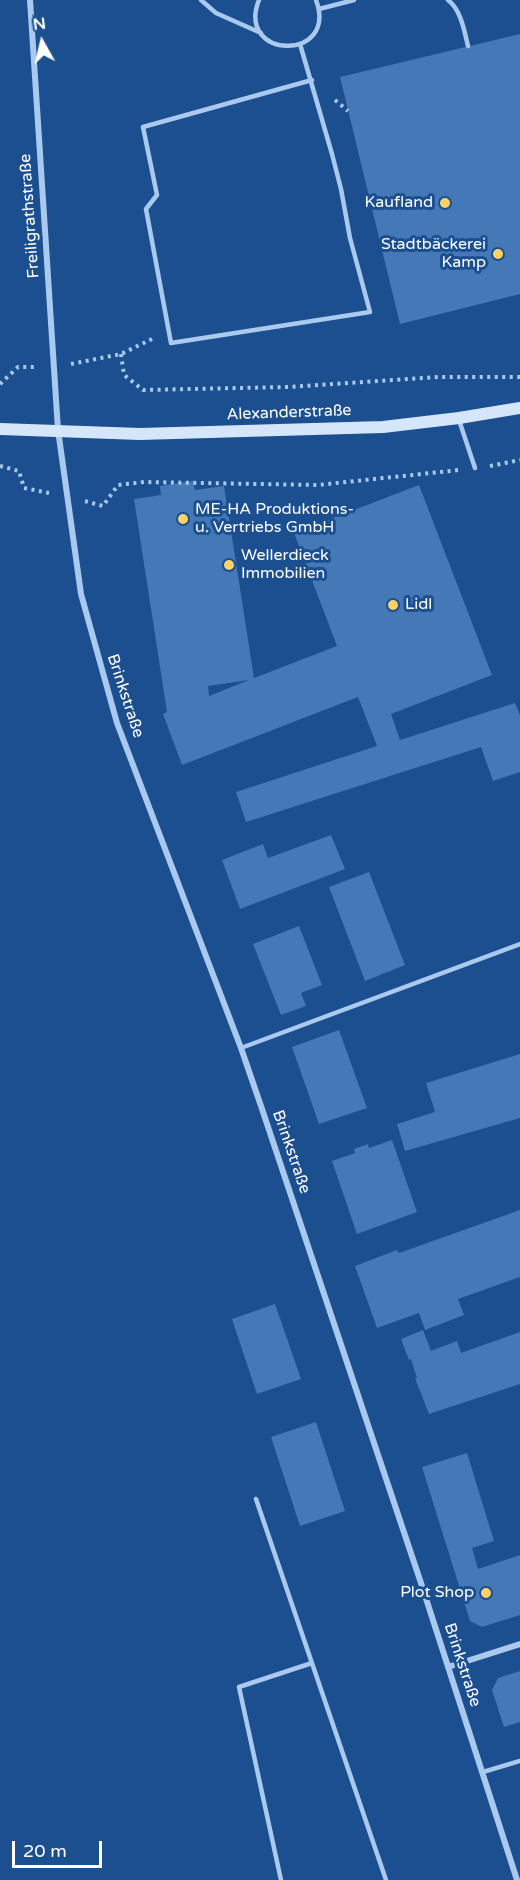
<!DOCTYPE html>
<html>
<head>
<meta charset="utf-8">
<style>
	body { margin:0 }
	#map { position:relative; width:520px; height:1880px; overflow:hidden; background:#1b4f8f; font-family:"Varela Round",sans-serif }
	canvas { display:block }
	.north { position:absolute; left:12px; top:12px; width:60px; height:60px; -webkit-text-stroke:4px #1b4f8f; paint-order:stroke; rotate:352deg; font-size:16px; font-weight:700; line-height:24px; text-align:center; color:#fff }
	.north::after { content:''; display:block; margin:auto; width:21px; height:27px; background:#fff; clip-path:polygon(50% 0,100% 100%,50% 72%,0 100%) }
	.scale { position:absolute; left:12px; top:1841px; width:90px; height:27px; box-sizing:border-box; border:3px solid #fff; border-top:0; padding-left:8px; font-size:18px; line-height:21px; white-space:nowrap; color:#fff; -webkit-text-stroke:4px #1b4f8f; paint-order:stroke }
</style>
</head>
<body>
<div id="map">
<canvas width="520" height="1880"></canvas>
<div class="north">N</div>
<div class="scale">20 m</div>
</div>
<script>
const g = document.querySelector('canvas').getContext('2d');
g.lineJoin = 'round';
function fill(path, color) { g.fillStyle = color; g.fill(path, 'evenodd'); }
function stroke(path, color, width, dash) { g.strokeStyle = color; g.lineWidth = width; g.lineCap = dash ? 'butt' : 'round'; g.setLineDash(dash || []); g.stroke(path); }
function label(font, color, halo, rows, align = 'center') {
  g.font = font + ' "Varela Round",sans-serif'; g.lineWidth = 6; g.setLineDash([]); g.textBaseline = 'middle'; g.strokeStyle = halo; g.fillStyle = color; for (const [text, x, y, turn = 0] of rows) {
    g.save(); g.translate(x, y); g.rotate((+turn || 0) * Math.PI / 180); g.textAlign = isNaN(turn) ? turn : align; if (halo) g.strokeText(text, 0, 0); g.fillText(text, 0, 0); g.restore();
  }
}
fill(new Path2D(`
	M520 34V294L400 324 340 77Z
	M193 481 195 490 224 486 254 678 337 646 294 533 419 485 492 675 391 714 400 740 515 703 520 715V772L493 781 481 747 246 822 236 792 377 746 358 697 182 765 163 714 167 712 134 499 161 495 160 486ZM249 680 209 696 208 686Z
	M331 835 345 869 240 909 222 860 263 844 268 858Z
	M369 872 405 965 365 981 329 887Z
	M299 926 322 985 301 993 306 1006 281 1015 253 944Z
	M339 1030 367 1108 319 1124 292 1047Z
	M520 1054V1118L405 1151 397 1124 435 1112 426 1083Z
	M392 1140 417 1212 357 1234 332 1161 355 1153 354 1149 368 1144 369 1148Z
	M520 1210V1277L458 1299 464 1315 425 1330 419 1313 377 1328 355 1266 397 1250 399 1253Z
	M275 1304 301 1379 257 1394 232 1319Z
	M423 1330 431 1351 457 1341 461 1353 520 1332V1384L429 1414 415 1378H417L411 1359 409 1360 401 1339Z
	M316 1422 345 1511 300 1526 271 1437Z
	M467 1453 494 1541 472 1548 478 1569 520 1555V1615L482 1627 470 1621 422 1467Z
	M520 1671V1722L504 1727 492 1690 498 1678Z`), '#4478b7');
stroke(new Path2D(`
	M335 100 348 111
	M121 354 124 375 143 390 288 387 438 377H520
	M71 364 121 354 152 339
	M0 384 18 367H37
	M0 466 19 471 24 488 49 493
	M490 466 520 460
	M85 501 103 506 118 485 144 482 318 485 459 470`), '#a9c9ee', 4, [3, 4.5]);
stroke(new Path2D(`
	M201 0 216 13 261 33
	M259 0C235 60 339 62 316 0
	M448 0C461 10 464 30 468 46
	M319 9 354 0
	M300 44 332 154 341 189 350 238 370 312 171 343 146 209 157 195 143 127 312 80
	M459 420 475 468
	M241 1048 520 944
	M256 1499 386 1880
	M483 1772 520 1761
	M281 1880 239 1687 312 1663`), '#a9c9ee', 4.5);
stroke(new Path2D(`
	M30 0 58 430 81 594 117 723 241 1048 261 1106 421 1583 517 1880
	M448 1667 520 1644`), '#a9c9ee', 6);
stroke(new Path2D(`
	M0 429 140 434 383 427 459 418 520 408`), '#d6e6fa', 12);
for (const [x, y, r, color] of [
	[445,203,6,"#ffd166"],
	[498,254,6,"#ffd166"],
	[183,519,6,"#ffd166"],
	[229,565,6,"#ffd166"],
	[393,605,6,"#ffd166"],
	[486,1593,6,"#ffd166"]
]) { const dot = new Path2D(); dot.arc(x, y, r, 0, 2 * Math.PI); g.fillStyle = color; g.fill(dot); stroke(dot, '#1b4f8f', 2); }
label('16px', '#fff', '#1b4f8f', [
	["Kaufland",433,203],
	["Stadtbäckerei",486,245],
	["Kamp",486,263],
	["ME-HA Produktions-",195,510,"left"],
	["u. Vertriebs GmbH",195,528,"left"],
	["Wellerdieck",241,556,"left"],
	["Immobilien",241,574,"left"],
	["Lidl",405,605,"left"],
	["Plot Shop",474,1593]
], 'right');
label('16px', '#fff', '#1b4f8f', [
	["Freiligrathstraße",30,216,-94],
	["Alexanderstraße",289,413,-2],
	["Brinkstraße",125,696,72],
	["Brinkstraße",291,1152,71],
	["Brinkstraße",462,1665,72]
]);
</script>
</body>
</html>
